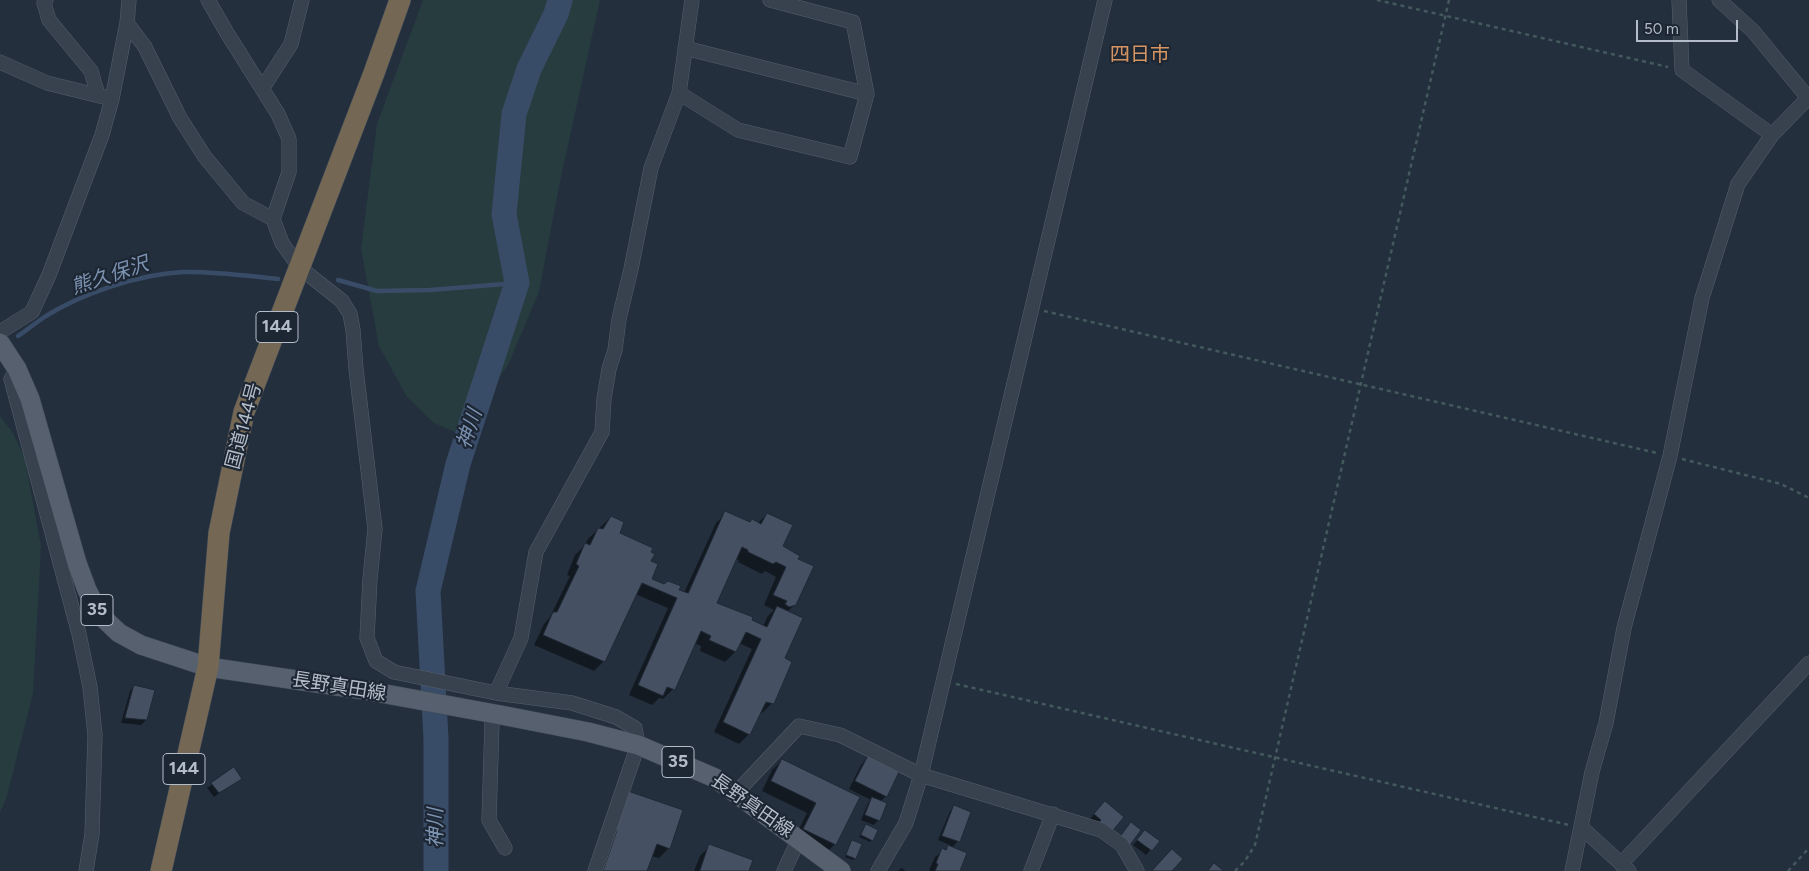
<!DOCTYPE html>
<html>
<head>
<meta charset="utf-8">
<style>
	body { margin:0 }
	#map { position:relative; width:1809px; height:871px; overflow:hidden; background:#242f3e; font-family:Figtree,sans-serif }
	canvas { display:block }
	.scale { position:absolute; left:1636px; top:20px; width:102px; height:22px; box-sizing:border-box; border:2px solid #b4bcc9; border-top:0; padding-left:6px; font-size:15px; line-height:18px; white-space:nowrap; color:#b4bcc9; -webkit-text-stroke:4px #1d2633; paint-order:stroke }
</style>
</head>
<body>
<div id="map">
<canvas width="1809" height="871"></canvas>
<div class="scale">50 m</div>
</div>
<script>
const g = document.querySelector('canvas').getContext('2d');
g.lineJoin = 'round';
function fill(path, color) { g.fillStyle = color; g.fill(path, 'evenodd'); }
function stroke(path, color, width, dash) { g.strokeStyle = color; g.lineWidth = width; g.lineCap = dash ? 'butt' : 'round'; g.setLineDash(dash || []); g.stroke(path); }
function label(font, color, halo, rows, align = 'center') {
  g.font = font + ' Figtree,"Noto Sans JP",sans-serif'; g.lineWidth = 4.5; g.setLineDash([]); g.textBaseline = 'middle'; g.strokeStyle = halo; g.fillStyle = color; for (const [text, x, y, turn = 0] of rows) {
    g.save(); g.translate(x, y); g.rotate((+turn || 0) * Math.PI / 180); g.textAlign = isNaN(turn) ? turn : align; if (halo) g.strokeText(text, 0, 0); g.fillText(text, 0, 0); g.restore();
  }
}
fill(new Path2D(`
	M423 0H600L559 186 539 292 509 363 470 421 455 432 434 423 407 397 379 346 361 249 377 124Z
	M0 416 13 433 25 459 41 546 33 693 7 796 0 813Z`), '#263c3f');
fill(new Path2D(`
	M726 513 749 523H758L767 514 782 547 796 560 795 604 787 612 784 659 772 703 762 713H760L749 734 739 744 714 732 752 649 739 643 735 652 725 662 700 651 701 646 694 643 673 689 663 699 659 698 652 705 629 695 668 608 635 594 604 661 594 671 534 645 544 624 550 617 570 576 567 575 575 555 585 545 588 539 611 517 619 534 650 561V580L684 593 716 523ZM736 559 739 560 738 562 762 574 765 571 776 577 764 605 774 610 767 617 763 627 715 603Z
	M134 686 146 720 141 725 121 723 130 691Z
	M868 757 886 796 880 802 878 820 874 825 861 820 868 803 871 800 849 789 861 765Z
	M782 760 858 798 835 844 825 854 794 839 807 813 762 791 772 770Z
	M234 769 240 778 214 797 207 788Z
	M615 801 669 848 659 858 651 856 646 871H597Z
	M955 806 958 841 952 848 958 871H931L929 870 935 857 950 845 938 840 950 811Z
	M1100 807 1122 817 1097 825 1090 819Z
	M866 826 872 840 870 842 859 837Z
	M1141 836 1158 841 1146 855 1133 845Z
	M852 842 855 858 853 860 845 857Z
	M710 846 748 871H694L700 856Z
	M901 868 906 871H898Z`), '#0007');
stroke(new Path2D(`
	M338 280 377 291 430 290 517 283
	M18 336C28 329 37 322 46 316 83 293 140 274 183 272 215 271 247 276 278 279`), '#394c67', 4.5);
stroke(new Path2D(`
	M436 871V739L428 591 458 464 517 283 504 214 514 114 529 69 556 14 560 0`), '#394c67', 25);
const building = new Path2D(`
	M725 511 750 522 752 519 761 524 767 513 793 525 783 546 800 556 798 559 814 566 796 605 789 607 785 604 787 601 773 595 786 567 776 562 773 564 748 552V550L742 547 717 603 753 617 752 620 767 627 777 606 803 618 785 658 792 662 774 704 766 702 750 735 723 722 761 639 746 632 736 652 709 640 711 636 701 631 675 690 667 687 663 696 638 685 677 598 642 583 605 662 543 635 553 612H557L579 566 576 564 585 543 590 545 598 528 603 529 611 516 624 522 620 533 653 548 651 552 655 554 651 561 658 564 652 579 664 584 668 581 681 586 679 590 688 593Z
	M134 685 155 690 147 720 125 718Z
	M868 756 899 772 887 797 855 781Z
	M782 759 860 797 836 845 803 829 816 803 771 781Z
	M234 767 242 779 219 793 211 783Z
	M625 790 683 810 670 849 657 844 647 871H603L617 830 611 828Z
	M872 797 887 803 880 821 865 815Z
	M1105 801 1124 817 1110 834 1098 824 1101 820 1094 814Z
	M954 805 971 812 960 842 942 836Z
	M1131 822 1141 830 1130 845 1120 837Z
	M866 824 878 830 873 841 861 835Z
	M1145 830 1160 841 1152 851 1137 840Z
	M852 840 862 844 856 859 846 855Z
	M709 844 753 860 749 871H700Z
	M948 845 967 853 960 871H935L938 864 936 863 942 848 946 850Z
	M1172 849 1183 859 1172 871H1152Z
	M1214 863 1224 871H1208Z`);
fill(building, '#455162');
stroke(building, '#1f2835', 1);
const minor = new Path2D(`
	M46 0 44 3 49 20 91 71 98 95
	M208 0 227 33 278 114 289 139V172L273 219 282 243 299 267 342 301 350 314 353 330 356 369 375 529 370 579 367 638 376 661 394 672 496 693 572 703 616 717 635 728 638 745 595 871
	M1679 0 1682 70 1772 135
	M1719 0 1753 31 1809 99
	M127 23 145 47 180 118 205 157 243 203 273 219
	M685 48 867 94
	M0 62 47 83 112 99
	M262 89 291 44 302 0
	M679 93 738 130 850 157 867 94 853 22 770 0
	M0 332 32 312 49 275 102 135 112 99 127 23 129 0
	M17 369 11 379 79 634 90 687 95 735 92 834 86 871
	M496 693 521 638 536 552 602 432 604 399 609 369 615 350 619 319 631 269 651 168 679 93 692 0
	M492 722 489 820 505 848
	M736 793 799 726 840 735 921 775 1101 830 1122 845 1137 871
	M1581 827 1629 871
	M1621 864 1809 663
	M784 871 799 839
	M878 871 906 823 921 775 1105 0
	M1031 871 1053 814
	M1572 871 1592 772 1606 723 1624 628 1670 456 1702 298 1738 184 1772 135 1809 97`);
const major = new Path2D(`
	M0 343 17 369 30 399 77 563 87 590 100 615 119 633 141 645 208 667 364 690 506 716 588 732 638 745 715 778 841 871`);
const highway = new Path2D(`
	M161 871 208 667 219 533 244 412 374 73 400 0`);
stroke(minor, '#565f6c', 15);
stroke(major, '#414a57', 20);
stroke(highway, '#434c59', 22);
stroke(new Path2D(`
	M1377 0 1668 67
	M1044 311 1657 453
	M1682 459 1781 484 1809 498
	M956 684 1569 825
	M1235 871 1245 861 1255 845 1449 0
	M1788 871 1809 848`), '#44595c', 2.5, [4, 4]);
stroke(minor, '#38414e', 14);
stroke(major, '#56606e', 19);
stroke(highway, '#746855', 21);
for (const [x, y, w] of [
	[277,327,42],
	[97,610,32],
	[678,762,32],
	[184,769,42]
]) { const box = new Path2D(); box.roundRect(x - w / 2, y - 15.5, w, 31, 4); g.fillStyle = '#1d2633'; g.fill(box); stroke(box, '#b4bcc9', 1); }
label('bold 18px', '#b4bcc9', null, [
	["144",277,327],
	["35",97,610],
	["35",678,762],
	["144",184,769]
]);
label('19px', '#b4bcc9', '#1d2633', [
	["国道144号",244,426,-75],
	["長野真田線",339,687,9],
	["長野真田線",752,806,35]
]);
label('20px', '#d59563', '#1d2633', [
	["四日市",1140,55]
]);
label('italic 20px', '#7c92b1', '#1d2633', [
	["熊久保沢",110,276,-18],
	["神川",470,429,-72],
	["神川",436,828,-90]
]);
</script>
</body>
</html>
